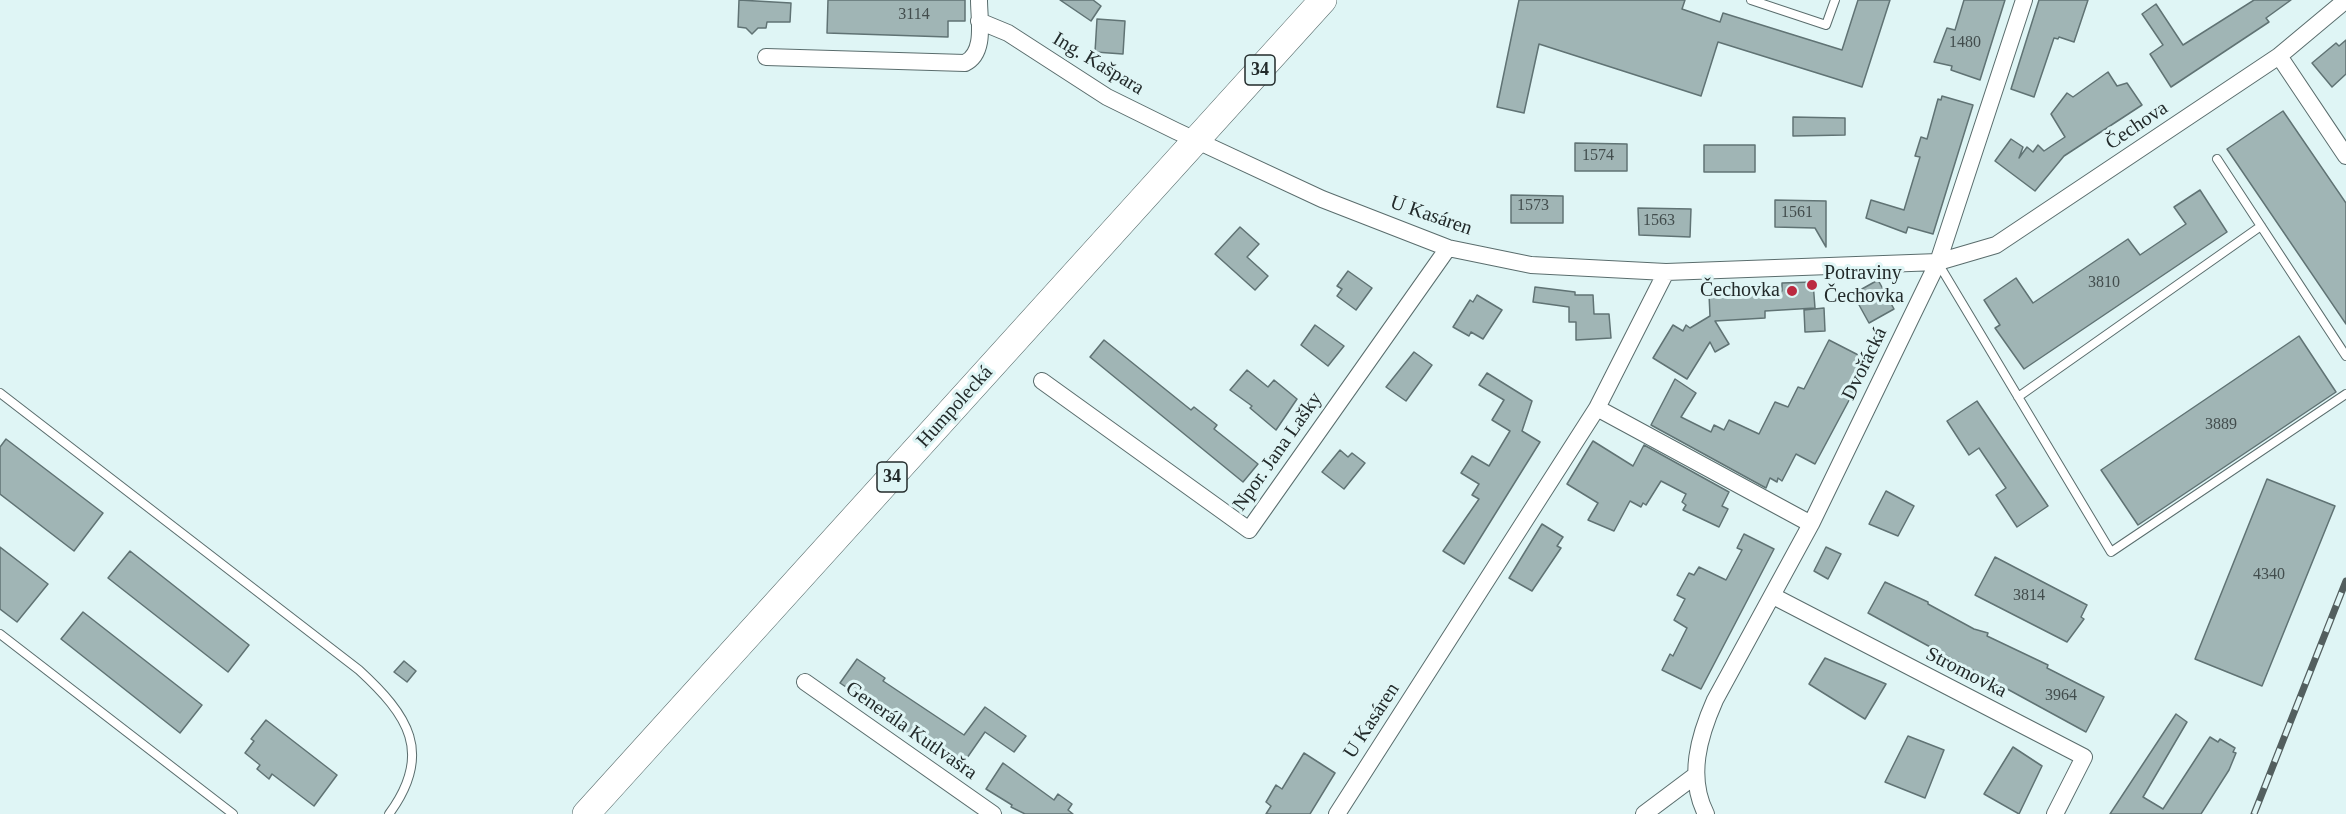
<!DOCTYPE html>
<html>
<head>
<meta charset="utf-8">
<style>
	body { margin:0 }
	canvas { display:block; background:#dff5f5 }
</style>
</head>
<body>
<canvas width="2346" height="814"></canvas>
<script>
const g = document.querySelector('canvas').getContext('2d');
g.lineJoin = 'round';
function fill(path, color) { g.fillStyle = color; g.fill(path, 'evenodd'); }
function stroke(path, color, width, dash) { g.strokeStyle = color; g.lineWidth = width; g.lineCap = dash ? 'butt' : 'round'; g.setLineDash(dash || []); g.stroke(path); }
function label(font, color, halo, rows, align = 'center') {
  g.font = font + ' Georgia,serif'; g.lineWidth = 6; g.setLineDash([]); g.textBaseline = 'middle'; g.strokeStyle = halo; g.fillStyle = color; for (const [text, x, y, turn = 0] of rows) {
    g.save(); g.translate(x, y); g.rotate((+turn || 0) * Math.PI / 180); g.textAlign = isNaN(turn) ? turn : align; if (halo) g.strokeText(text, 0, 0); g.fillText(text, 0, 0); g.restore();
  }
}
const building = new Path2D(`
	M739 0 791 3 790 22H767L766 28H758L752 34 746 28 738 27Z
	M828 0H965V21H948V37L827 33Z
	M1060 0H1093L1101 6 1091 21Z
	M1519 0H1685L1682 9 1720 22 1723 13 1842 50 1858 0H1890L1862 87 1718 42 1701 96 1539 44 1524 113 1497 107Z
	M1964 0H2005L1980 80 1951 70 1952 66 1934 62 1947 28 1955 30Z
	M2039 0H2088L2074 42 2059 37 2058 39 2054 38 2034 97 2011 89Z
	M2254 0H2291L2266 18 2269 22 2171 87 2150 54 2163 45 2142 14 2156 4 2183 45Z
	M1097 19 1125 21 1123 54 1095 52Z
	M2346 40V74L2332 87 2312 63 2336 43 2339 46Z
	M2108 72 2117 86 2127 83 2142 105 2064 156 2035 191 1995 161 2011 139 2023 147 2019 158 2027 147 2033 152 2038 145 2044 151 2065 137 2051 114 2067 93 2073 97Z
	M1942 96 1973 105 1933 234 1908 227 1906 233 1866 218 1871 200 1904 210 1920 157 1915 156 1921 137 1927 139 1938 99 1941 100Z
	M2283 111 2346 203V324L2227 149Z
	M1793 117 1845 118V135L1793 136Z
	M1575 143 1627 144V171H1575Z
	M1704 145H1755V172H1704Z
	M2200 190 2227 232 2024 369 1995 328 2000 325 1984 300 2016 278 2033 303 2128 239 2140 255 2186 224 2174 207Z
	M1511 195 1563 196V223H1511Z
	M1775 200 1826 201V247L1815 228 1775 227Z
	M1638 208 1691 209 1690 237 1639 235Z
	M1240 227 1259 244 1247 257 1268 276 1255 290 1215 254Z
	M1348 271 1372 288 1356 310 1337 296 1342 289 1337 286Z
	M1878 280 1894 309 1869 323 1853 294Z
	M1813 282 1815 308 1765 311V318L1715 321 1729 344 1715 352 1710 342 1687 379 1653 358 1673 325 1683 331 1686 325 1690 328 1710 316 1709 294 1782 291V283Z
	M1535 287 1575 292V295H1593L1594 314H1609L1611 338 1576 340V322H1569V307L1533 302Z
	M1477 295 1502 310 1483 339 1471 332 1469 336 1453 327 1470 300 1473 302Z
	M1824 308 1825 331 1805 332 1804 310Z
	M1315 325 1344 346 1328 366 1301 345Z
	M2299 336 2336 392 2138 525 2101 470Z
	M1104 340 1191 410 1194 407 1217 425 1214 429 1258 464 1243 482 1090 357Z
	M1829 340 1870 361 1815 464 1796 454 1782 481 1778 478 1777 482 1770 478 1766 488 1651 425 1675 379 1696 393 1681 417 1711 432 1714 425 1724 430 1729 420 1759 434 1775 402 1788 407 1798 387 1804 389Z
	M1414 352 1432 365 1406 401 1386 387Z
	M1247 370 1268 387 1274 380 1297 399 1276 430 1250 408 1252 406 1230 390Z
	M1487 373 1532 401 1522 431 1540 442 1464 564 1443 551 1479 499 1472 495 1479 484 1461 473 1472 456 1489 466 1510 431 1492 420 1504 400 1479 385Z
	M1977 401 2048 506 2017 527 1996 495 2006 488 1979 448 1969 455 1947 421Z
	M6 439 103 513 74 551 0 494V447Z
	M1593 441 1633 466 1644 445 1729 492 1722 506 1728 509 1719 527 1683 510 1686 505 1682 502 1686 494 1661 481 1646 505 1643 503 1641 507 1630 501 1614 531 1588 520 1598 503 1567 484Z
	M1340 450 1348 457 1352 453 1365 463 1344 489 1322 472Z
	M2267 479 2335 506 2262 686 2195 659Z
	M1886 491 1914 506 1898 536 1869 524Z
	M1542 524 1563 537 1557 546 1561 548 1532 591 1509 578Z
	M1744 534 1774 549 1701 689 1662 670 1670 654 1673 656 1687 628 1674 620 1685 599 1677 595 1689 573 1694 575 1699 567 1726 580 1742 550 1737 548Z
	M0 547 48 584 17 622 0 609Z
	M1826 547 1841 554 1828 579 1814 571Z
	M130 551 249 645 228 672 108 578Z
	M1995 557 2087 605 2081 617 2084 619 2067 642 1975 595Z
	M1885 582 1928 602V604L1974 629 1988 633 1987 636 2048 665 2047 668 2104 697 2086 732 1868 613Z
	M83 612 202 705 180 733 61 639Z
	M1825 658 1886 684 1865 719 1809 684Z
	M857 659 885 678 883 681 964 735 985 707 1026 736 1014 752 985 732 960 768 886 718 888 715 840 683Z
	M404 661 416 671 407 682 394 672Z
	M2176 714 2187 722 2143 797 2163 809 2210 737 2218 742 2220 739 2235 748 2233 752 2236 753 2229 770 2201 814H2110Z
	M266 720 337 775 314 806 272 774 269 779 257 769 260 765 245 753 254 741 251 739Z
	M1908 736 1944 750 1925 798 1885 782Z
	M2013 747 2042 766 2019 814 1984 794Z
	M1304 753 1335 773 1310 814H1266L1271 806 1266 802 1276 785 1282 789Z
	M1003 763 1054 800 1058 794 1072 804 1068 810 1073 814H1025L1011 807 1012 805 986 789Z`);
fill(building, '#a0b5b5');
stroke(building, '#607374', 1.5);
const lane = new Path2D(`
	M1751 0 1826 25 1835 0
	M2217 159 2346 356
	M1938 263 2111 552 2346 394
	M0 393 359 670C408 715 434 753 389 814
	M2018 397 2261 226
	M0 634 233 814`);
const street = new Path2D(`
	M979 21 1008 33 1107 97 1176 131 1322 199 1448 248 1531 265 1666 272 1938 262 1996 245 2279 56 2346 0
	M2279 56 2346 156
	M766 57 965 63C986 53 979 20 979 0
	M1042 381 1249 530 1448 248
	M1597 408 1811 524
	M1773 596 2084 757 2055 814
	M805 682 993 814
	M1337 814 1597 408 1666 272
	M1644 814 1696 775
	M1706 814C1687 777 1699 736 1715 700L1811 524 1938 262 2024 0`);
const primary = new Path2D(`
	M586 814 1323 0`);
stroke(lane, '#5a6d6d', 10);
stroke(street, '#5a6d6d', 18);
stroke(primary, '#5a6d6d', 28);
stroke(lane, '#fff', 8);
stroke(street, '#fff', 16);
stroke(primary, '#fff', 27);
const rail = new Path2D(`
	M2254 814 2346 581`);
stroke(rail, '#535f5f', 7);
stroke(rail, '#dff5f5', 4.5, [14]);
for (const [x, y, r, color] of [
	[1812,285,6,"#bb2a40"],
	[1792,291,6,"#bb2a40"]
]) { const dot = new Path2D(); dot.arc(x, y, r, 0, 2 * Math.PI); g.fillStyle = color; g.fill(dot); stroke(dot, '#dff5f5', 2); }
label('16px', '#424d4d', null, [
	["3114",914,15],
	["1480",1965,43],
	["1574",1598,156],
	["1573",1533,206],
	["1561",1797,213],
	["1563",1659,221],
	["3810",2104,283],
	["3889",2221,425],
	["4340",2269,575],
	["3814",2029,596],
	["3964",2061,696]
]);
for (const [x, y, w] of [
	[1260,70,30],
	[892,477,30]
]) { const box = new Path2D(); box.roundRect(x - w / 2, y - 15, w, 30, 4.5); g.fillStyle = '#dff5f5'; g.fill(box); stroke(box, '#222a2a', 1.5); }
label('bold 18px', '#222a2a', null, [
	["34",1260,70],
	["34",892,477]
]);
label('20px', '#222a2a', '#dff5f5', [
	["Ing. Kašpara",1098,64,31],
	["Čechova",2137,126,-34],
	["U Kasáren",1431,216,19],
	["Dvořácká",1865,364,-64],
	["Humpolecká",955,407,-48],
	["Npor. Jana Lašky",1278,452,-55],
	["Stromovka",1966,673,27],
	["U Kasáren",1372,721,-57],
	["Generála Kutlvašra",911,731,35]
]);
label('20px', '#222a2a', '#dff5f5', [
	["Potraviny",1824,274],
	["Čechovka",1824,297],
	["Čechovka",1780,291,"right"]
], 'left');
</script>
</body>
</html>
